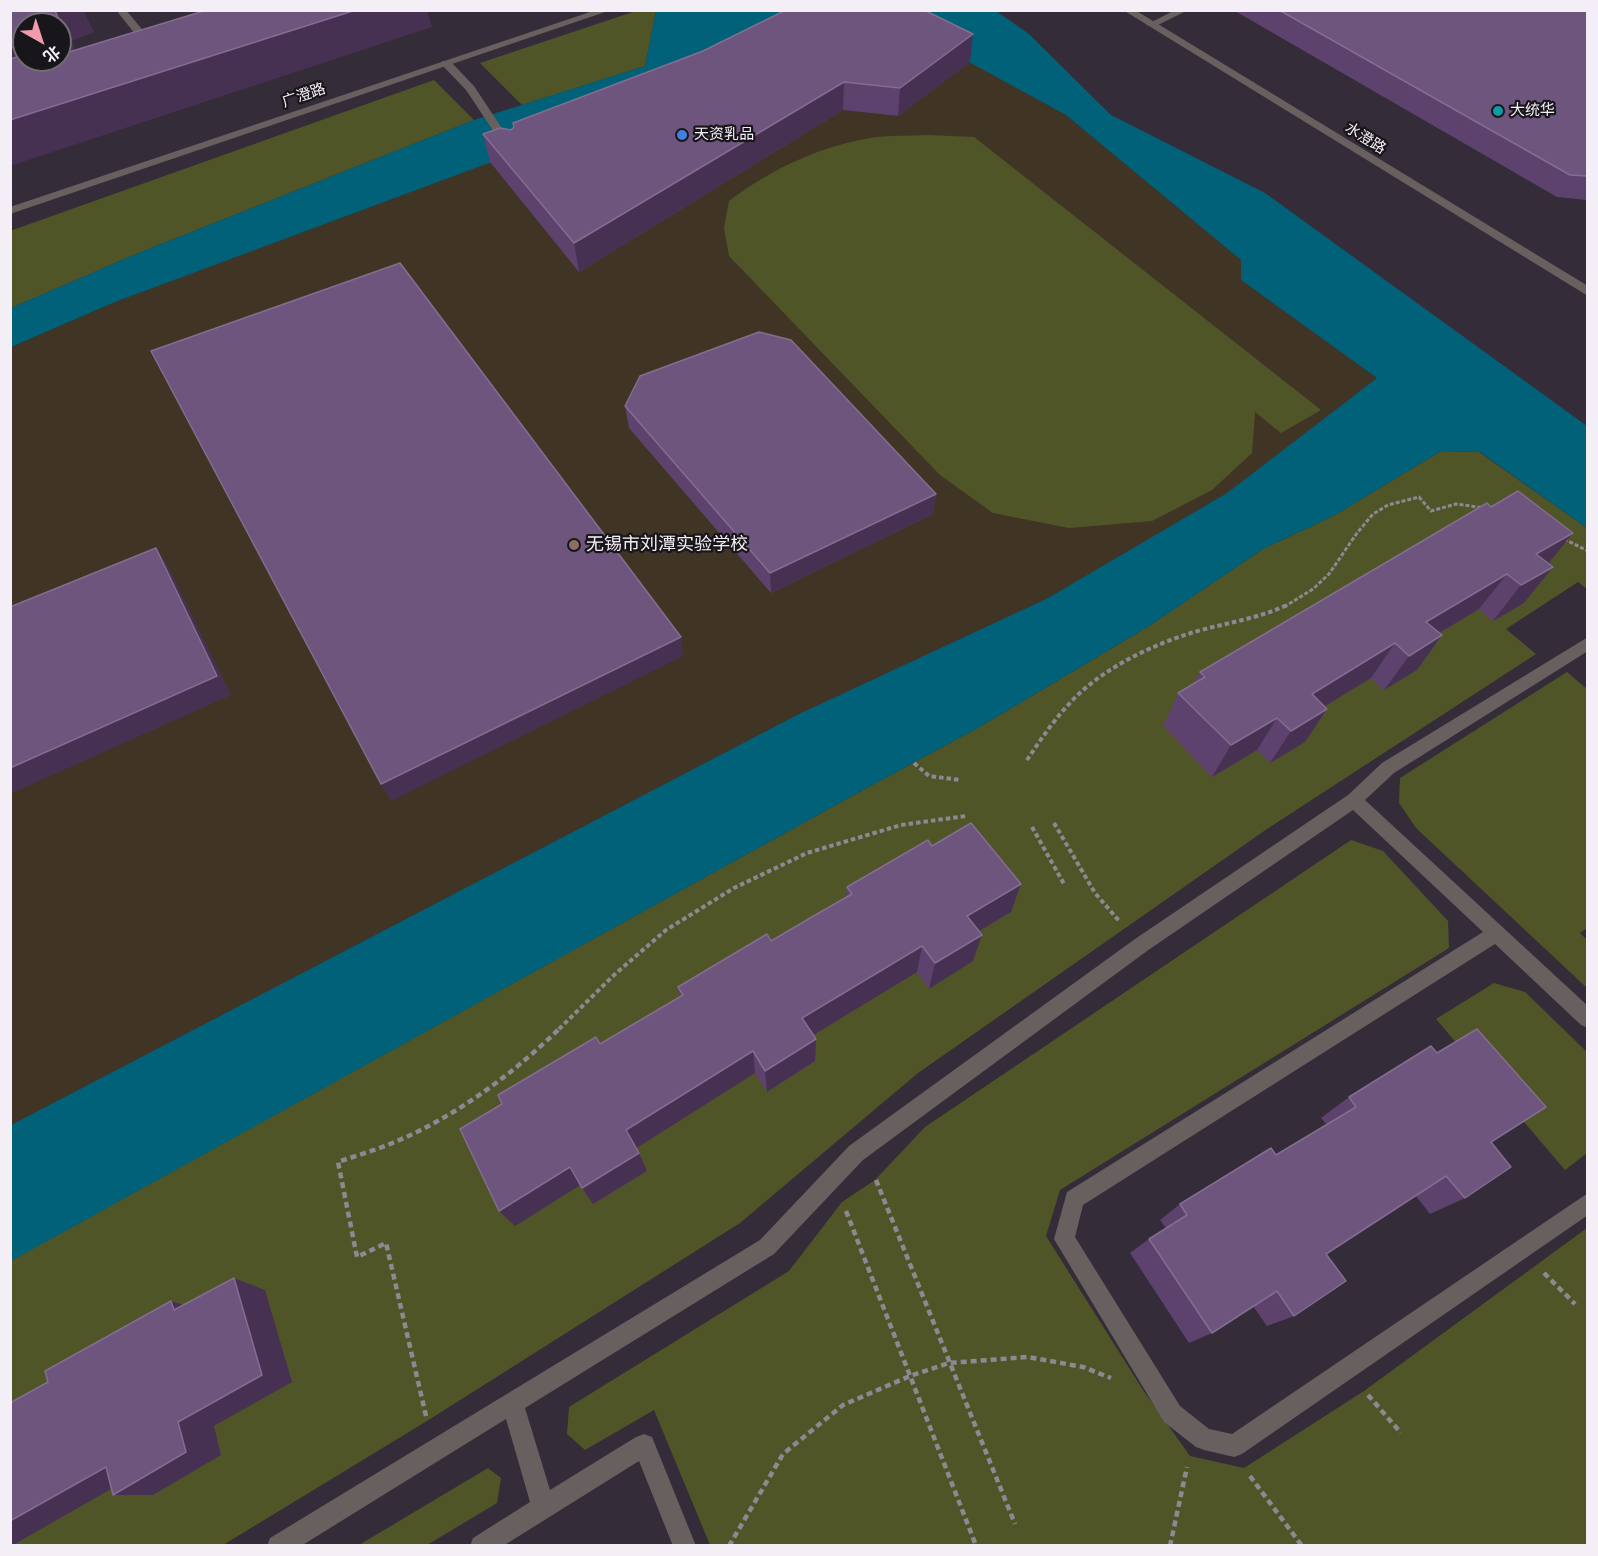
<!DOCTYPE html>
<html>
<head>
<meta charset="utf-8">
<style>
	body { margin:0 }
	#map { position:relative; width:1598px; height:1556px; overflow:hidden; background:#342c38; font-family:"Source Serif 4","Noto Sans SC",serif }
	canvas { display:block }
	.frame { position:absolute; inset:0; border:12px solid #f4eff7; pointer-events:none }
	.north { position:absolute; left:12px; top:12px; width:60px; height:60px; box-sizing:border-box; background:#19161b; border:2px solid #716d73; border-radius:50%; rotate:141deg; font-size:16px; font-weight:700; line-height:24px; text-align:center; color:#f4eff7 }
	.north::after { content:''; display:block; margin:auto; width:21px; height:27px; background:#f29aae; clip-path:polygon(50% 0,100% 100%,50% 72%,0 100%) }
</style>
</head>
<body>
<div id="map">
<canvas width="1598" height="1556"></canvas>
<div class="frame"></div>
<div class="north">北</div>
</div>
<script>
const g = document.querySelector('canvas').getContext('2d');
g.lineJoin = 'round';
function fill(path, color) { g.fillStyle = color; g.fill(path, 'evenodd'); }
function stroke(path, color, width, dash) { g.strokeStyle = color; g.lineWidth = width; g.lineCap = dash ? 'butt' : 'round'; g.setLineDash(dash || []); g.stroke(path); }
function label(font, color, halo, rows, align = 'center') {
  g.font = font + ' "Source Serif 4","Noto Sans SC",serif'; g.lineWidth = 4.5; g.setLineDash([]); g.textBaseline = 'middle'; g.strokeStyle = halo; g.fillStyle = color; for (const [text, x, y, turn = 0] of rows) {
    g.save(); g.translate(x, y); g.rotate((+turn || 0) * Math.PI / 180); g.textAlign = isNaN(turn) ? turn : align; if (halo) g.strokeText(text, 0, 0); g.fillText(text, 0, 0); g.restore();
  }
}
fill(new Path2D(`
	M970 62 1066 115 1241 260V280L1377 378 1227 493 1048 598 799 714 11 1125V347L115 302 490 162 579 271 843 110 898 116Z`), '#403525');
fill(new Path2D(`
	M636 11H656L645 66 522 105 480 63Z
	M434 80 474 120 136 254 11 308 10 231Z
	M928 135 974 137 1321 410 1281 433 1255 412 1252 453 1212 490 1152 521 1069 528 993 513 940 475 729 256 724 228 729 201C773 168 822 145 877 137 894 135 911 136 928 135Z
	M1441 451 1479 452 1587 528V589L1578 582 1506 629 1536 654 1267 829 918 1073 740 1223 427 1421 223 1545H11L10 1261 863 790 983 725 1149 626 1263 549 1335 515Z
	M1567 672 1587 689 1588 927 1580 933 1587 940V988L1416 828 1399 803 1400 778Z
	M1351 840 1383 851 1448 921 1449 948 1060 1190 1046 1236 1143 1390 1190 1456 1244 1468 1364 1391 1587 1228V1545H710L654 1410 585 1450 567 1434 569 1407 789 1271 842 1202 875 1180 925 1127Z
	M1494 983 1525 992 1587 1052V1153L1565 1170 1436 1019Z
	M488 1468 501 1478 497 1503 427 1545H359Z`), '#505528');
fill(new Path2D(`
	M656 11H996L1029 34 1111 115 1265 193 1587 426V528L1480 452 1441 451 1335 515 1263 549 1149 626 983 725 863 790 11 1261V1125L799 714 1048 598 1227 493 1377 378 1241 280V260L1066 115 947 50 513 154 115 302 11 347V308L136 254 474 120 645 66Z`), '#006179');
stroke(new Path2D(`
	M1564 539 1588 551
	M1284 607 1313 589 1329 574 1357 533 1373 514 1388 505 1419 497 1431 511 1456 504 1485 508`), '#8e8892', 3, [4, 2]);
stroke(new Path2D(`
	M1027 760C1043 736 1060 711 1081 692 1112 664 1155 644 1194 632 1225 623 1257 619 1287 605
	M914 763 929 776 960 780
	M1054 823 1095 893 1120 922
	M1032 827 1064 884
	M559 1029 614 975 666 930 734 888 807 853 901 825 966 816`), '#8e8892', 4, [4.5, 3]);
stroke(new Path2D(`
	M876 1180 1015 1524
	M846 1211 975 1543
	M1544 1273 1575 1304
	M1368 1395 1401 1433
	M426 1416 386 1243 357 1257 338 1162C355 1156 373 1151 390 1144 454 1118 512 1075 561 1027
	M1250 1476 1302 1546
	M729 1546 783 1454 843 1405 910 1376 949 1363 1028 1357 1083 1367 1111 1378
	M1170 1546 1187 1467`), '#8e8892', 4.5, [6, 4]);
fill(new Path2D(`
	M116 10H126L155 45V49H147Z
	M1175 10H1188L1154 27 1146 25Z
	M442 61H450L474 86 515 148 514 150H506L466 90 442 65Z
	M1588 637V651L1394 773 1365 800 1588 1006V1028L1581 1025 1495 944 1083 1205 1075 1237 1180 1406 1209 1429 1232 1434 1588 1193V1215L1242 1454 1234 1457 1204 1450 1196 1447 1164 1422 1054 1239 1067 1192 1483 932 1353 810 1147 951 863 1160 774 1254 525 1408 550 1490 636 1437 644 1434 652 1437 696 1546H673L639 1461 503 1546H470L473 1538 530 1502 506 1419 301 1546H267L270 1538 760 1240 849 1146 1135 939 1348 795 1382 763Z`), '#685f5f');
fill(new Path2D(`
	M596 10H611L10 214V207Z
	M1123 10H1135L1588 286V296Z`), '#685f5f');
fill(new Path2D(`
	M1587 10V200L1557 197 1235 11Z
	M970 62 898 116 843 110 579 272 490 162 483 134Z
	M625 406 936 494 933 514 771 593 629 428Z
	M1487 503 1548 564 1524 603 1493 621 1479 609 1440 633 1442 635 1417 670 1384 690 1371 678 1325 706 1305 742 1270 763 1257 750 1212 777 1163 726 1178 693 1193 684 1200 672Z
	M932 846 1021 884 1011 912 979 931 973 961 929 989 917 972 813 1035 815 1061 767 1092 755 1073 636 1148 647 1171 593 1204 580 1185 515 1226 499 1211 600 1044 680 996 678 987 771 941 846 897 847 887Z
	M1349 1097 1491 1142 1465 1198 1430 1214 1416 1196 1326 1254 1294 1316 1267 1326 1253 1306 1212 1333 1189 1343 1130 1253 1149 1239 1166 1228 1160 1220 1180 1204 1276 1155 1327 1125 1321 1118Z`), '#5e426e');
fill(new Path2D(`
	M55 10H83L94 32 72 41 82 71 10 92V48L24 44V60H60V33Z
	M356 10H427L432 27 10 166V120Z
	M973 34 970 62 898 116 900 88Z
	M844 82 843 110 579 272 574 243Z
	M936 494 933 514 771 593 770 573Z
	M1573 533 1544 569 1536 554Z
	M156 548 169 568 231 695 10 794V768Z
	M1553 567 1524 603 1493 621 1521 585Z
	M1507 574 1479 609 1406 653 1426 622Z
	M1442 635 1417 670 1384 690 1409 656Z
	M681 637 683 656 391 801 381 784Z
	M1395 643 1371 678 1291 727 1312 694Z
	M1327 709 1305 742 1270 763 1291 731Z
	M1277 718 1257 750 1212 777 1231 745Z
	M1021 884 1011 912 959 943 967 916Z
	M982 935 973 961 929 989 935 963Z
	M922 946 917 972 802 1042V1018Z
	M816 1039 815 1061 767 1092 765 1071Z
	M753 1051 755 1073 635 1149 626 1130Z
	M639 1153 647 1171 593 1204 582 1188Z
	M570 1167 582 1184 515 1226 499 1211Z
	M234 1278 265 1290 292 1382 214 1426 221 1455 153 1495H113L178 1422Z
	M171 1301 206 1312 174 1310Z
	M106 1467 146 1469 13 1545H10V1521Z`), '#473152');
const building = new Path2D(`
	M10 10H55L60 24H24V44L10 48Z
	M207 10H356L10 120V59L24 55V60H60V44L66 42 69 52Z
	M786 10H924L928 12 973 34 900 88 844 82 574 243 483 134 500 128 511 130 514 127 513 123 703 51Z
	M1279 10H1587V176L1570 175Z
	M60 24 63 32 60 33Z
	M400 263 681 637 381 784 151 351Z
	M759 332 791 340 936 494 770 573 625 406 640 376Z
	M1518 491 1573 533 1536 554 1553 567 1521 585 1507 574 1426 622 1442 635 1409 656 1395 643 1312 694 1327 709 1291 731 1277 718 1231 745 1178 693 1205 677 1200 672 1487 503 1491 507Z
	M156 548 217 676 10 768V607Z
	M971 823 1021 884 967 916 982 935 935 963 922 946 802 1018 816 1039 765 1071 753 1051 626 1130 639 1153 582 1188 570 1167 499 1211 460 1129 502 1104 498 1095 596 1037 600 1044 683 995 678 987 767 934 771 941 817 914 852 894 847 887 928 840 932 846Z
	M1477 1029 1546 1107 1491 1142 1511 1167 1465 1198 1446 1176 1326 1254 1346 1281 1294 1316 1277 1291 1212 1333 1149 1239 1187 1215 1180 1204 1271 1148 1276 1155 1356 1107 1349 1097 1431 1046 1437 1053Z
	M234 1278 262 1375 178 1422 186 1452 113 1495 106 1467 10 1521V1403L48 1382 45 1371 171 1301 174 1310Z`);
fill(building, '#6e557d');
stroke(building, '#836d90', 1.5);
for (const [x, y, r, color] of [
	[1498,111,6,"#0f9aa8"],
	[682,135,6,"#3f7fe0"],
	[574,545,6,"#8d6e63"]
]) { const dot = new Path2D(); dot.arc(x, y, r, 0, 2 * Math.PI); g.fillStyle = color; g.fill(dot); stroke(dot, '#19161b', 2); }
label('15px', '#f4eff7', '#19161b', [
	["广澄路",304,96,-19],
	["水澄路",1365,139,32]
]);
label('15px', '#f4eff7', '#19161b', [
	["大统华",1510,111],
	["天资乳品",694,135]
], 'left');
label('18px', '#f4eff7', '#19161b', [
	["无锡市刘潭实验学校",586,545]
], 'left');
</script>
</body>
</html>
